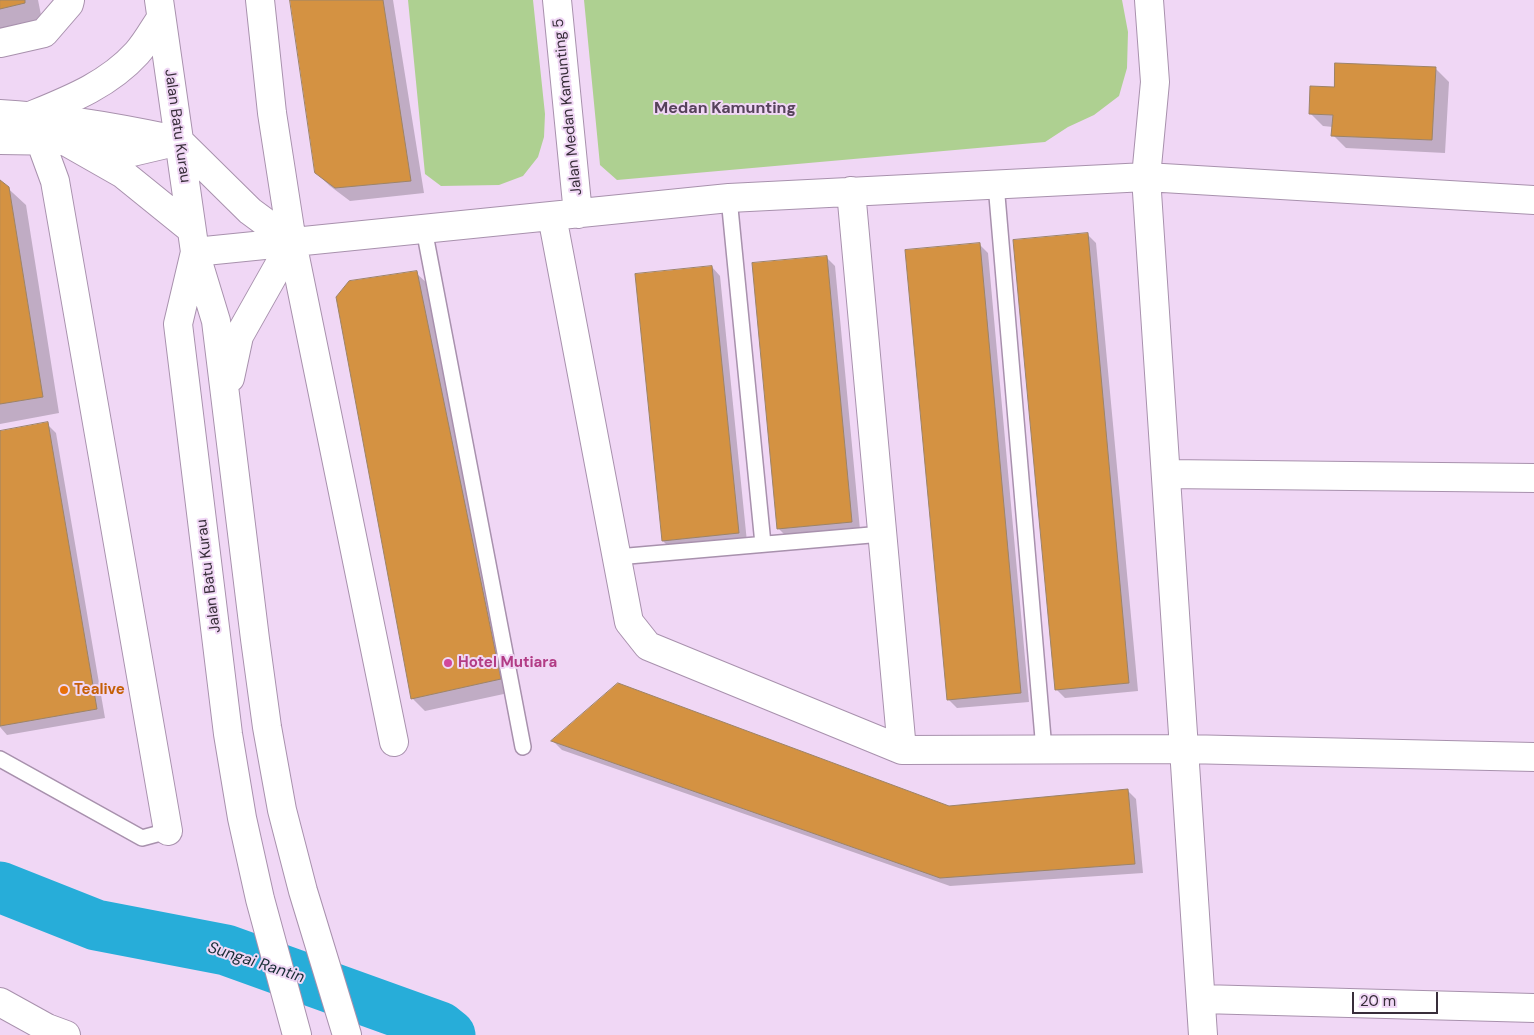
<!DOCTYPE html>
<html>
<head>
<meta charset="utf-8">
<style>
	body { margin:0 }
	#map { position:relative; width:1534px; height:1035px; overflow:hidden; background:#f0d7f5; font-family:"DM Sans",sans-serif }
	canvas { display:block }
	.scale { position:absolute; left:1352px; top:992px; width:86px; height:22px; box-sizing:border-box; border:2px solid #382e3a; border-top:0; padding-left:6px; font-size:15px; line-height:18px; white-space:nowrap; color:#382e3a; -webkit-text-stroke:4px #f0d7f5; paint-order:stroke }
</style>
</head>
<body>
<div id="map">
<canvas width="1534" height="1035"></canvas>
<div class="scale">20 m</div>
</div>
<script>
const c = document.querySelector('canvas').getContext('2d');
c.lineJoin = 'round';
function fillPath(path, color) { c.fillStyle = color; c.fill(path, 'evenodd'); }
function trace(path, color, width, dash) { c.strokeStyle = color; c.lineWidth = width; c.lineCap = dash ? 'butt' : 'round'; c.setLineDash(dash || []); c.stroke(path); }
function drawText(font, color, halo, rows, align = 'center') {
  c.font = font + ' "DM Sans",sans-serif'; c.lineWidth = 4; c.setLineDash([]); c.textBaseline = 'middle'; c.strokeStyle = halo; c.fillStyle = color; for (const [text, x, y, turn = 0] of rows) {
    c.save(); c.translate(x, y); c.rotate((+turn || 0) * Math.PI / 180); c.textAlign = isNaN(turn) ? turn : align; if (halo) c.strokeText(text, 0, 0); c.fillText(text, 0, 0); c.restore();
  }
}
const green = new Path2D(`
	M408,0H533L545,114L544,137L538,157L523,176L499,185L441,186L425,174Z
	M584,0H1122L1128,32L1127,68L1119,96L1094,115L1068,127L1045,142L617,180L600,165Z`);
const shadow = new Path2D(`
	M0,0H38L42,20L0,30Z
	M291,0H393L424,193L350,201L330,186L316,173Z
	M1436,69L1449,82L1445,153L1346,148L1333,135V127L1323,126L1310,113L1335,88Z
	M0,181L26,205L59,413L0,424Z
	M1087,234L1096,243L1138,691L1065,698L1056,689Z
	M979,244L988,253L1029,702L957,708L948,699Z
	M826,257L835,266L860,530L787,537L778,528Z
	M712,267L720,276L747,542L672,550L663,541Z
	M416,273L430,286L513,692L425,711L412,698Z
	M47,424L56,433L105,718L7,735L0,727V432Z
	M553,741L949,808L1127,790L1136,799L1143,873L950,886L562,750Z`);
const river = new Path2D(`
	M0,887L96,925L226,950L440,1027L450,1035`);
const building = new Path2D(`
	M0,0H25V3L0,9Z
	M290,0H383L411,181L335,188L315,173Z
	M1335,63L1436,67L1432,140L1331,136L1333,115L1309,114L1310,86L1334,87Z
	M0,180L9,187L43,397L0,404Z
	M1088,233L1129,683L1055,690L1013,240Z
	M980,243L1021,693L947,700L905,250Z
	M827,256L852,522L777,529L752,263Z
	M712,266L739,533L662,541L635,274Z
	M417,271L501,679L411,699L336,297L349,281Z
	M48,422L97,709L0,726V431Z
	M618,683L949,806L1128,789L1135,864L940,878L551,741Z`);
const lane = new Path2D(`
	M996,184L1044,750
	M729,198L763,544
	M424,229L523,747
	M617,557L882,534
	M0,759L142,838L168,831`);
const street = new Path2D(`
	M260,0L272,113L292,242L394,742
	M557,0L578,214
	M1149,0L1155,82L1146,177L1203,1035
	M0,43L44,33L69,4L70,0
	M0,114C58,117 114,127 171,139
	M0,140L65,141L128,153L179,141
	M40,140L55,181L168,831
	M851,191L902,750
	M552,216L629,622L648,646L902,750L1184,749L1534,757
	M195,252L729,198L1146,177L1534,200
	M1166,474L1534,478
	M1201,999L1534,1008
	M0,1002L47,1028L66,1035`);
const secondary = new Path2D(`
	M159,0L195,252L216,321L255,639L267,727L282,810L303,891L347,1035
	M30,116C69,100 108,85 137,53C146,43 153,30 161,18
	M65,141L123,174L191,229
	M179,141L250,211L292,242L239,336L230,378
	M195,252L178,324L228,734L242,818L260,899L297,1035`);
const markers = [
	[448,663,5,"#d1479c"],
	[64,690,5,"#e8710a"]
];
const streetNames = [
	["Jalan Medan Kamunting 5",568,107,-96],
	["Jalan Batu Kurau",177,126,82],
	["Jalan Batu Kurau",209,576,-97]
];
const hotelNames = [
	["Hotel Mutiara",458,663]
];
const foodNames = [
	["Tealive",74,690]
];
const neighbourhoodNames = [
	["Medan Kamunting",725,109]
];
const waterNames = [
	["Sungai Rantin",256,963,18]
];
fillPath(green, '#aed091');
fillPath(shadow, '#0003');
trace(river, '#27add9', 51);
fillPath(building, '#d49242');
trace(building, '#9c8368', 1);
trace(lane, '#a891ad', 18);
trace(street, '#a891ad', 30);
trace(secondary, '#a891ad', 30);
trace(lane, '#fff', 15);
trace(street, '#fff', 28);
trace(secondary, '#fff', 28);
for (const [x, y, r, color] of markers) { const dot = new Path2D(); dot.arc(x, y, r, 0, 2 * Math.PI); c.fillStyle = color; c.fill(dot); trace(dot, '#f0d7f5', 2); }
drawText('15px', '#382e3a', '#f0d7f5', streetNames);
drawText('bold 15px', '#b23c85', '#f0d7f5', hotelNames, 'left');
drawText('bold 15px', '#c56008', '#f0d7f5', foodNames, 'left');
drawText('bold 16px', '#56425b', '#f0d7f5', neighbourhoodNames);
drawText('italic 16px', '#182d35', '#f0d7f5', waterNames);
</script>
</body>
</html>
